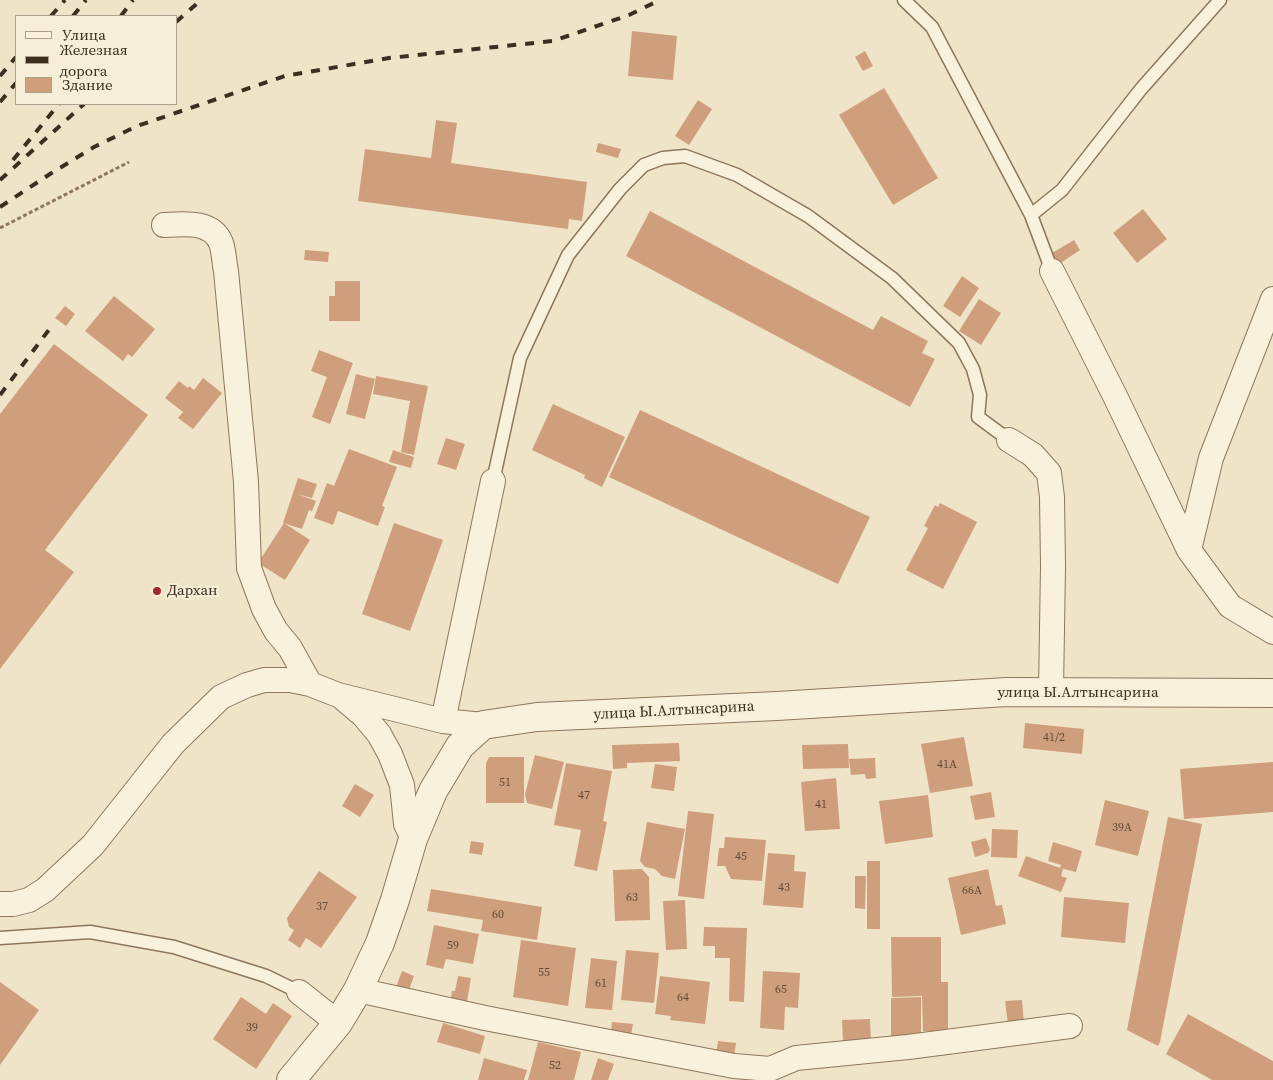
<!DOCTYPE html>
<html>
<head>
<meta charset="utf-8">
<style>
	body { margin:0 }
	#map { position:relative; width:1273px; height:1080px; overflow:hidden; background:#f0e4c8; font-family:"Source Serif 4",serif }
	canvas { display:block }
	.legend { position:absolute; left:15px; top:15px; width:162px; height:90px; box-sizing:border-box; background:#f7eed8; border:1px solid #ada18e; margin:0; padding:6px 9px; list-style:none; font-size:15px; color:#3d2e20 }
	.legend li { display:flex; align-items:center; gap:10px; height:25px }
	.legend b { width:25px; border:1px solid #ada18e }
</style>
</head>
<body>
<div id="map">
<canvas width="1273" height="1080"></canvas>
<ul class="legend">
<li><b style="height:6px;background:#faf1dc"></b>Улица</li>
<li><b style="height:6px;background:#3d2e20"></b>Железная дорога</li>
<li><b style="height:14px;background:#cf9f7d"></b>Здание</li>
</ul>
</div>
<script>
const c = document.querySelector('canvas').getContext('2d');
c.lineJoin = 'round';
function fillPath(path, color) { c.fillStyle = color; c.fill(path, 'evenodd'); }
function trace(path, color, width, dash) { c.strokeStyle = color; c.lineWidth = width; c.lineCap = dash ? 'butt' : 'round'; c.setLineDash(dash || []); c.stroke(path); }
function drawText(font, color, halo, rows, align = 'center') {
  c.font = font + ' "Source Serif 4",serif'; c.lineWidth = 4; c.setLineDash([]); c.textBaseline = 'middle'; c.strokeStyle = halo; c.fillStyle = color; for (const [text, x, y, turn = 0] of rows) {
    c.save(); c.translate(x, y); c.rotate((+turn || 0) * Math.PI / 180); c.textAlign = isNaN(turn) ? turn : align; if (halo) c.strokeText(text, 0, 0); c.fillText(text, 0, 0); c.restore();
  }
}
const building = new Path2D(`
	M632,31L677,36L673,80L628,76Z
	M865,51L873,66L863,71L855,57Z
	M884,88L938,178L893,205L839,115Z
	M698,100L712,109L689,145L675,136Z
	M436,120L457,123L451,163L587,182L582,221L569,219L568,229L358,201L365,149L431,158Z
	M598,143L621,149L618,158L596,152Z
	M1143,209L1167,239L1137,263L1113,233Z
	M650,211L873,330L881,316L928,341L922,353L935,359L910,407L626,256Z
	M1074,240L1080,250L1059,264L1052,253Z
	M305,250L329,252L328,262L304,260Z
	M962,276L979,288L960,317L943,306Z
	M335,281H360V321H329V296H335Z
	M114,296L155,329L132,357L128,354L123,361L85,331Z
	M979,299L1001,313L981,345L959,331Z
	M65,306L75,314L66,326L55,318Z
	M54,344L148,415L45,550L74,572L0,669V414Z
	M319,350L353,363L330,424L312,417L327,377L311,371Z
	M356,374L375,379L365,419L346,414Z
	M376,376L428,386L414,455L401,452L410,401L373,394Z
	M203,378L222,393L193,429L178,418L183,412L165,398L179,381L188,388L189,386L194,390Z
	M553,404L625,437L602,487L584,478L585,475L532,450Z
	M640,410L870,517L838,584L609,477Z
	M446,438L465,444L456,470L437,464Z
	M349,449L397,467L382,506L385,507L378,526L338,511L333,525L314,518L327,483L334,486Z
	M393,450L414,457L411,468L389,462Z
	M298,478L317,484L312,498L297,494L316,501L312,511L309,510L302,529L283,523Z
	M940,503L977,522L943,589L906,570L928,528L924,526L935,505L938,507Z
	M284,523L310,540L285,580L258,563Z
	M394,523L443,540L410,631L362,614Z
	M1025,723L1084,729L1082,754L1023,748Z
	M964,737L973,786L930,793L921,744Z
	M679,743L680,761L627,763V768L613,769L612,745Z
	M848,744L849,768L803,769L802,745Z
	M535,755L564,762L552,809L527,803L525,794Z
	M489,757H524V803H486V763Z
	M875,758L876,778L866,779L865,774L851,775L849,759Z
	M1273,762V812L1184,819L1180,769Z
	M566,763L612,771L603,821L607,822L597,871L574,866L581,830L554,825Z
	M655,764L677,767L674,791L651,788Z
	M836,778L840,829L805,831L801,782Z
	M355,784L374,795L360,817L342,806Z
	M991,792L995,817L975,820L970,796Z
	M928,795L933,837L885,844L879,801Z
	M1105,800L1149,811L1138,856L1095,845Z
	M688,811L714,814L704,899L678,896Z
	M1168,817L1202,824L1160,1042L1158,1046L1127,1030Z
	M647,822L685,829L675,879L662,876L655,869L645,867L640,861Z
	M992,829L1018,830L1017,858L991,857Z
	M725,837L766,840L762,881L731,879L725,866H717L719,848H724Z
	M986,838L990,850L988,853L975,857L971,842Z
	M471,841L484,843L482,855L469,853Z
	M1053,842L1082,851L1076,872L1060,868L1061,865L1048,861Z
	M768,853L795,855L794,871L806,872L803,908L763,905Z
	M1026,856L1063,869L1061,876L1067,878L1061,892L1018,876Z
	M867,861H880V929H867Z
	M642,869L649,877L650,920L615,921L613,870Z
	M988,869L996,906L1002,905L1006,924L961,935L948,878Z
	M319,871L357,897L321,948L306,938L300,948L288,940L294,930L289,927L287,918Z
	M855,876H866L865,909L855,908Z
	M431,889L542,907L537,940L481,931L483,920L427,911Z
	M1064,897L1129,903L1125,943L1061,937Z
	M685,900L687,949L666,950L663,901Z
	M434,925L479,934L473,964L446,959L443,969L426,965Z
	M704,927L747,928L744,1002L729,1001L730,958H715V946H703Z
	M891,937H941V982H948V1031H923L922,996L892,997Z
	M521,940L576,948L568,1006L513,997Z
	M626,950L659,953L654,1003L621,1000Z
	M591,958L617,961L612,1010L585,1008Z
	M402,971L414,976L407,995L395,990Z
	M763,971L800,973L798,1008L785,1007L784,1030L760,1028Z
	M458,976L471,978L466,1007L450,1004L452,991H455Z
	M660,976L710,982L705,1024L670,1020L671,1016L655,1014Z
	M0,982L39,1010L0,1065Z
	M241,997L266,1014L273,1003L292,1016L256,1069L213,1039Z
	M921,997V1041H891V998Z
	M1022,1000L1024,1024L1008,1025L1005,1001Z
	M1188,1014L1273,1061V1080H1212L1166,1054Z
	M870,1019L871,1042L843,1043L842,1020Z
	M612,1022L633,1024L631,1035L611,1032Z
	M443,1023L485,1036L480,1054L437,1042Z
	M718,1041L736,1043L734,1057L716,1054Z
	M538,1042L581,1052L574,1080H528Z
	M484,1058L527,1070L524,1080H478Z
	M598,1058L614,1064L608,1080H591Z`);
const path = new Path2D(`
	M0,228L129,162`);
const service = new Path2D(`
	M904,0L932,27L1031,215L1052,271
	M1031,215L1062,190L1141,89L1220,0
	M493,481L520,358L568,255L620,189L644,165L663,158L685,156L737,175L808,216L892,278L959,343L973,369L980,395L978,417L1009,440
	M0,938L90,932L174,947L266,976L299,992`);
const minor = new Path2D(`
	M164,225C183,224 212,220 221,243C224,251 224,262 226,271L246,482L249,568L264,609L276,631L290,648L310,684
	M1052,271L1115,396L1189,550L1230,606L1273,632
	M1009,440L1033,455L1049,473L1052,497L1053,566L1051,691
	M1189,550L1211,458L1273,299
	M343,698L363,715L379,734L390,754L402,785L406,824L413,839
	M443,721L493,481
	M0,904H13L29,900L45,890L93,845L173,744L221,697L247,685L264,680H290L310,684L338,695L443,721L483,725
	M358,990L485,1018L734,1066L770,1069L796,1058L908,1047L1070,1026
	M299,992L338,1023`);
const tertiary = new Path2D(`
	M291,1080L338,1023L358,990L380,943L395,900L413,839L433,791L460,746L483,725L537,717L777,706L1007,692L1273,693`);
const rail = new Path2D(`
	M51,16L65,0
	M73,16L86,0
	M121,16L133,0
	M176,22L201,0
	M0,76L16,57
	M0,102L16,83
	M13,160L59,104
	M0,180L84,104
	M0,207L50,174L94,147L137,126L285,76L389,58L553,41L629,15L660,0
	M0,395L51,327`);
const markers = [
	[157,591,5,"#9e2a2b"]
];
const numberNames = [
	["41/2",1054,738],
	["41А",947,765],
	["51",505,783],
	["47",584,796],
	["41",821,805],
	["39А",1122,828],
	["45",741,857],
	["43",784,888],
	["66А",972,891],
	["63",632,898],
	["37",322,907],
	["60",498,915],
	["59",453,946],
	["55",544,973],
	["61",601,984],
	["65",781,990],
	["64",683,998],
	["39",252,1028],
	["52",555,1066]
];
const poiNames = [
	["Дархан",167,591]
];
const streetNames = [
	["улица Ы.Алтынсарина",1078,693],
	["улица Ы.Алтынсарина",674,711,-3]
];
fillPath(building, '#cf9f7d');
trace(service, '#8d765c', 15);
trace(minor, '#8d765c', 26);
trace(tertiary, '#8d765c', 30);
trace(path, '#8d765c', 3, [4, 2.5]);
trace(service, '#faf1dc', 12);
trace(minor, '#faf1dc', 24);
trace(tertiary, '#faf1dc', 28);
trace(rail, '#3d2e20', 4, [9, 9]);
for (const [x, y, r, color] of markers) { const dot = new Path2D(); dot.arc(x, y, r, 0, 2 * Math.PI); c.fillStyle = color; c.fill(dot); trace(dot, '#f7eed8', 2); }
drawText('12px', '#624a37', null, numberNames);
drawText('15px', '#3d2e20', '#f7eed8', poiNames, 'left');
drawText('15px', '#3d2e20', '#f7eed8', streetNames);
</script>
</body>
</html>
